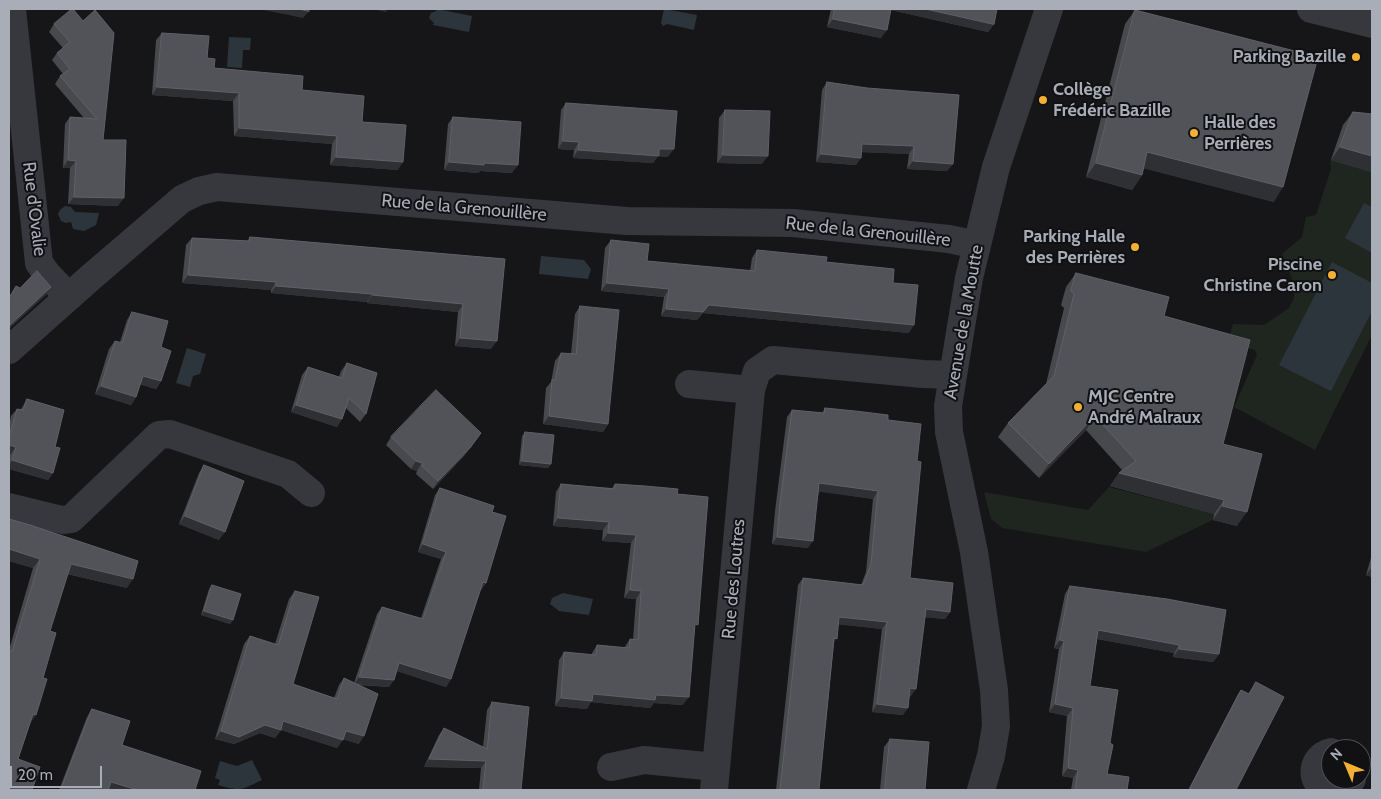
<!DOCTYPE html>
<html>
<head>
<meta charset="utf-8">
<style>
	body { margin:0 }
	#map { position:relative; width:1381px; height:799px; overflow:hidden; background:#161618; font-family:Cabin,sans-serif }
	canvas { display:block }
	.frame { position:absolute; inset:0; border:10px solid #a8adb8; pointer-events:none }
	.north { position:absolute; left:1321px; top:739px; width:50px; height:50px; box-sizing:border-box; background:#111113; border:1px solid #4d4f55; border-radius:50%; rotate:315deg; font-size:14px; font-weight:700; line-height:20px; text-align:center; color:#a8adb8 }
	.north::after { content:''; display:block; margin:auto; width:18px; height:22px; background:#f2b134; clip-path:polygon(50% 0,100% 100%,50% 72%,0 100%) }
	.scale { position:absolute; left:10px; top:766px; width:92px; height:22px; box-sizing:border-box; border:2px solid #a8adb8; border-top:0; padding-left:6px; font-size:15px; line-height:18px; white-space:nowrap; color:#a8adb8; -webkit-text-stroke:4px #111113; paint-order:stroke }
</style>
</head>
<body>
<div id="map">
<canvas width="1381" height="799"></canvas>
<div class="frame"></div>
<div class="north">N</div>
<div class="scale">20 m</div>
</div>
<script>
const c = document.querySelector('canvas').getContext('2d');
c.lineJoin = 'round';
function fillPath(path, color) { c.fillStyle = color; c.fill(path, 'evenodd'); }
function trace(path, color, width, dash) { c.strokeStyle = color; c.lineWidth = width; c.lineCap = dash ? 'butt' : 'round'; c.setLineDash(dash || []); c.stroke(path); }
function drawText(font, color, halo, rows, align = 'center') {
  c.font = font + ' Cabin,sans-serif'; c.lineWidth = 4; c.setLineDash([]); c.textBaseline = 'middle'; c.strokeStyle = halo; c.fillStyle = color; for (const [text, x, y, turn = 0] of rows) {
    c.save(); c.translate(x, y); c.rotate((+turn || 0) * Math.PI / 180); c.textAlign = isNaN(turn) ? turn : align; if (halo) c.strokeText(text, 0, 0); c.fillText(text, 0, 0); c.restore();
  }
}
const green = new Path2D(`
	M1372,119V335L1315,450L1234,407L1257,355L1255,350L1227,343L1233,324L1264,325L1289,308L1294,298V284L1282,254L1302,237L1306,217L1316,215L1331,169L1330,162L1343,125L1366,127Z
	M1109,487L1214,514L1213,520L1146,552L1002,528L991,519L984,492L1088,510Z`);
const water = new Path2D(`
	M437,9L472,16L469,32L433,25L434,23L429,18L431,13L436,11Z
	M664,9L697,15L694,30L667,24L663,26L661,23Z
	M229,37L251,38L250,50H243L242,68L227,67Z
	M1364,203L1372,207V253L1345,238Z
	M65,206L71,207L75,212L99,213L96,225L84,231L73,229L71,222L66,223L61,221L58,214L60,210Z
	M541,256L584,260L591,269L588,279L539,274Z
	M1332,262L1372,283V311L1331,391L1279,365Z
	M187,348L206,354L200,374L193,376L190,387L176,383Z
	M563,593L593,599L589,615L559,611L550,604L552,598Z
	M252,760L262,780C241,790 241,792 218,785L220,780L215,778L220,761L237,766Z`);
const street = new Path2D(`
	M12,9L39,263L47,274L69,297
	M1311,9L1372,24
	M9,350L90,278L182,199L199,191L217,187L627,221L793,223L949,239L977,245
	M689,384L751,390L757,371L773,360L923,374L952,375
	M9,507L62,520L71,519L159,435L170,434L288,474L311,493
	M611,767L644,760L716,767
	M714,790L751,390
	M981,790L991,756L996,726L994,690L974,552L949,432L948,406L969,278L996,167L1049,9
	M1326,790C1309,781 1311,757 1331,752
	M1342,790L1347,787L1352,779`);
const wall = new Path2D(`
	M72,9L103,140L118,206L68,204L70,168H63L65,124L70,117L84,118L55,84L60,76L63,74L52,60L57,53L63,48L49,32L54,24Z
	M831,9H997L994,24L988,32L891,10L881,38L827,27Z
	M1135,10L1274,202L1144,168L1142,175L1132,190L1086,177L1125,24Z
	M162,33L207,58L214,68L302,90L362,122L398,170L330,165L332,144L234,136L233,101L152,95L156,40Z
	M827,82L953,164L947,171L907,169L909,154L862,152L856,165L816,162L822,90Z
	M566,103L668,157L658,156L653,163L573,158L574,150L558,149L561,110Z
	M725,110L762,164L717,163L719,118Z
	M1353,112L1371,114L1372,112V172L1331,160L1343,125Z
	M453,117L512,173L480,171L478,173L444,170L448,124Z
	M250,237L505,259L491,349L455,346L458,312L367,303V302L271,293V290L182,283L186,245L192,238L247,241Z
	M611,240L647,261L750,271L752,258L757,250L826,262L893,283L909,333L703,313L697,320L661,316L664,297L601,291L605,248Z
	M1076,273L1164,316L1223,444L1237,526L1213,520L1214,514L1110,486L1119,473L1122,470L1086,430L1039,478L998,437L1008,423L1046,384L1064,308L1061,305L1066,287Z
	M580,306L608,424L603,432L543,424L546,388L551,382L555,361L561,353L571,354L575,314Z
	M132,312L161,347V381L156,389L140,384L136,397L131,405L95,394L109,349L115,341L120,342L127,320Z
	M347,363L366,414L360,422L346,408L342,419L337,427L291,412L302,375L308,367L339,377L341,371Z
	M27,399L55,447L53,473L48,480L9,469V461L10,455L9,454V426L11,416L17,409H21Z
	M825,408L888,420L917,461L910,578L950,612L945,619L925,617L911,696H910L903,715L872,712L882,629L838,624L834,643L819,790H776L798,585L803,578L861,585L866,572L873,499L819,491L808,548L772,544L775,511L787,417L792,410L822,413Z
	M525,432L551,464L548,468L519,465L522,436Z
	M481,433L464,456L433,489L416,474L417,471L411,469L386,445L391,437Z
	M204,465L219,540L179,524L199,473Z
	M561,484L612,488L615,484L677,494L694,629L683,705L654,703L650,708L591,702L587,709L555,706L559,660L564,652L592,655V653L597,645L624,648L630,639L633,640L636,599L624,598L631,543L602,541L603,530L553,526L556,492Z
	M440,488L492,512L486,583L481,590H480L451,679L446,687L397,671L389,687L358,685L359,744L343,739L337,748L281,730L275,738L260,733L234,744L215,739L244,644L250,636L275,644L289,599L295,591L293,684L334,698L339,685L344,678L354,683L377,614L382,607L421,618L441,559L418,552L435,495Z
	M9,519L127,588L67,574L50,631L30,723L18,759L9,790V650L33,568L9,561Z
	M1372,554V577L1366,575Z
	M212,585L233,620L230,624L201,615L209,589Z
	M1070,586L1219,654L1213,662L1173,657L1174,653L1097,639L1090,686L1110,743L1107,774L1127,790H1071L1073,778L1062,776L1067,716L1049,712L1059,649L1054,648L1065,594Z
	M1256,682L1236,790H1188L1238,694L1241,690L1248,694Z
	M492,702L521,790H479L481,768L424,767L439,735L444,728L483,747L487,710Z
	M92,709L122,745L195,790H59L87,717Z
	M890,739L925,790H880L884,747Z`);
const shadedWall = new Path2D(`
	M259,9H299L309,11L303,18Z
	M372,9H388L386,12Z
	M887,9H926L994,24L988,32Z
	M833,19L887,30L881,38L827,27Z
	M157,87L239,93L233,101L152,95Z
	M239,128L337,136L332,144L234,136Z
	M563,141L579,142L574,150L558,149Z
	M862,144L914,146L909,154L857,152Z
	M1340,147L1372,156V172L1331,160Z
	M659,149H674L668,157L658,156L653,163L573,158L578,150Z
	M1147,152L1283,187L1274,202L1138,167Z
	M821,154L861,158L856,165L816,162Z
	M723,155L768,156L762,164L717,163Z
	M336,157L403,162L398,170L330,165Z
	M68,160L76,161L70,168H63Z
	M913,161L953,164L947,171L907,169Z
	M449,162L484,163L518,165L512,173L480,171L478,173L444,170Z
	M1096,163L1142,175L1132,190L1086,177Z
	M74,197L124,198L118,206L68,204Z
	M188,275L276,282L271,290L182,283Z
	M607,283L669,289L664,297L601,291Z
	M276,286L372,294L367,302L271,293Z
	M51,287L46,295L9,329V326Z
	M372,295L463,304L458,312L367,303Z
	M709,305L914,325L909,333L703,313L697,320L661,316L666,309Z
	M460,338L497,341L491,349L455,346Z
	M143,376L161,381L156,389L137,384Z
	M101,386L136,397L131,405L95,394Z
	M296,405L342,419L337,427L291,412Z
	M549,416L608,424L603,432L543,424Z
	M1095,416L1086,430L1039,478L1049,464Z
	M481,433L464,456L433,489L438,481Z
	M9,445L16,447L10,455L9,454Z
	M12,460L53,473L48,480L9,469V466Z
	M416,461L422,463L417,471L411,469Z
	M522,461L551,464L548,468L519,465Z
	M1119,473L1224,500L1214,514L1110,486Z
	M819,483L878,491L873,499L814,491Z
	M1222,506L1247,512L1237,526L1213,520Z
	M185,516L225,532L219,540L179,524Z
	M558,518L609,522L603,530L553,526Z
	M608,533L636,535L631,543L602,541Z
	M777,537L813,541L808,548L772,544Z
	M423,544L446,552L441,559L418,552Z
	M9,549L40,559L33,568L9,561Z
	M71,564L133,579L127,588L64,573Z
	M1372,567V577L1366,575Z
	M483,582L486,583L481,590L477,589Z
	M630,590L641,591L636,599L624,598Z
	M926,609L950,612L945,619L920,617Z
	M204,611L233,620L230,624L201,615Z
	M839,617L887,622L882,629L834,624Z
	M1098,630L1179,645L1174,653L1092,638Z
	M1060,640L1064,641L1059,649L1054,648Z
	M1179,649L1219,654L1213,662L1173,657Z
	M399,663L451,679L446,687L394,670Z
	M359,677L394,680L389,687L354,684Z
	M910,688L916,689L911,696L905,695Z
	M593,694L656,695L689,697L683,705L654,703L650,708L591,702L587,709L555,706L561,698Z
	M877,704L908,708L903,715L872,712Z
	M1055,704L1073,708L1067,716L1049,712Z
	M33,714L36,715L30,724Z
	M283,721L343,740L337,748L278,729Z
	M265,725L281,730L275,738L260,733L234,744L215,739L221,731Z
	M346,731L364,736L359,744L341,739Z
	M429,759L486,761L481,768L424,767Z
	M1068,768L1078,770L1073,778L1062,776Z
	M111,782L138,790H109Z`);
const building = new Path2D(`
	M72,9H73L83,21L95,10L114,33L103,140H126L124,198L74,197L76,161L68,160L70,117L97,119L60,76L70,69L57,53L70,42L54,24Z
	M299,9H309V11Z
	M835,9H891L887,30L833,19Z
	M926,9H997L994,24Z
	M1135,10L1318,57L1283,187L1147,152L1142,175L1096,163Z
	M162,33L209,36L207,58L215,59L214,68L303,76L302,90L364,96L362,122L406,125L403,162L336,157L337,136L239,128V93L157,87Z
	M827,82L867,88L959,95L953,164L913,161L914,146L862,144L861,158L821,154Z
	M566,103L677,111L674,149H659V156L578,150L579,142L563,141Z
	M725,110L770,111L768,156L723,155Z
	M1353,112L1372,114V156L1340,147Z
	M453,117L521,122L518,165L484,163V165L449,162Z
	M250,237L505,259L497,341L460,338L463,304L372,295V294L276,286V282L188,275L192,238L249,241Z
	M611,240L649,244L647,261L755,271L757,250L827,257L826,262L894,269L893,283L918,285L914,325L709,305L703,312L666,309L669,289L607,283Z
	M37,271L51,287L9,326V298L16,286L20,288Z
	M1076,273L1169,297L1164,316L1250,340L1223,444L1262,454L1247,512L1222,506L1224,500L1119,473L1136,461L1095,416L1049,464L1008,423L1054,376L1074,294L1071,291Z
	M580,306L619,310L608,424L549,416L552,380H555L561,353L576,354Z
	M132,312L168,321L161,347L171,351L161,381L143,376L136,397L101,386L115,341L122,343Z
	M347,363L377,373L366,414L349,398L342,419L296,405L308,367L342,378Z
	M436,390L481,433L470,448L438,481L422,466V463L416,461L391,437Z
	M27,399L64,410L55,447L60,448L53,473L12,460L16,447L9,445V437L17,409L23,410Z
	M825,408L855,411L888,415V420L921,424L917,461L921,462L910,578L953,583L950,612L926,609L916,689L910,688L908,708L877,704L887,622L839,617L837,639L834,638L819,790H780L803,578L863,585L871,564L878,491L819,483L813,541L777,537L780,504L792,410L824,413Z
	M525,432L554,435L551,464L522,461Z
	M204,465L244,481L225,532L185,516Z
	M561,484L614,489L615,484L645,486L678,489L677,494L708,497L698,625L695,624L689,697L656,695L655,700L593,694L592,701L561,698L564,652L596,655L597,645L629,648L630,639L638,640L641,591L630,590L636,535L608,533L609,522L558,518Z
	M440,488L494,506L492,512L506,516L486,583L483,582L451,679L399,663L394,680L359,677L382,607L423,619L446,552L423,544Z
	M9,519L30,525L138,561L133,579L71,564L50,631L56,633L43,678L47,679L36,715L33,714L18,759L40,767L32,790H9V650L12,652L40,559L9,549Z
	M212,585L241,594L233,620L204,611Z
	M1070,586L1167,599L1226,610L1219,654L1179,649V645L1098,630L1090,686L1118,690L1110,743L1113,745L1107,774L1129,777L1127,790H1075L1078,770L1068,768L1073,708L1055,704L1064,641L1060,640Z
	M295,591L319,597L293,684L337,699L344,678L378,694L364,736L346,731L343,740L283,721L281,730L265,725L239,737L221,731L250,636L278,645Z
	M1256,682L1284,697L1236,790H1193L1190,788L1241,690L1249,694Z
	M492,702L529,707L521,790H483L486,761L429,759L444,728L487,749Z
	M92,709L130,721L122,745L201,771L195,790H138L111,782L108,790H61Z
	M890,739L929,742L925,790H885Z`);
const markers = [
	[1356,57,5,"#f2b134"],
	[1043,100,5,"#f2b134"],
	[1194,133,5,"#f2b134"],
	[1135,247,5,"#f2b134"],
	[1332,275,5,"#f2b134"],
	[1078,407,5,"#f2b134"]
];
const poiNames = [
	["Parking Bazille",1346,57],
	["Collège",1053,90,"left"],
	["Frédéric Bazille",1053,111,"left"],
	["Halle des",1204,123,"left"],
	["Perrières",1204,144,"left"],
	["Parking Halle",1125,237],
	["des Perrières",1125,258],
	["Piscine",1322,265],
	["Christine Caron",1322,286],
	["MJC Centre",1088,397,"left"],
	["André Malraux",1088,418,"left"]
];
const streetNames = [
	["Rue de la Grenouillère",464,208,5],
	["Rue d'Ovalie",34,209,83],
	["Rue de la Grenouillère",868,232,6],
	["Avenue de la Moutte",964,322,-80],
	["Rue des Loutres",734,579,-85]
];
fillPath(green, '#1e261f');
fillPath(water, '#2c353c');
trace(street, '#37383d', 28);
fillPath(wall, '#47494d');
fillPath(shadedWall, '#2f3033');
fillPath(building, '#525359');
trace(building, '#5f6168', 1);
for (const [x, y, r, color] of markers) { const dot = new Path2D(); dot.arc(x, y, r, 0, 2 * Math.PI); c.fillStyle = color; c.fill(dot); trace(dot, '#111113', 2); }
drawText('bold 18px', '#a8adb8', '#111113', poiNames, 'right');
drawText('18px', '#a8adb8', '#111113', streetNames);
</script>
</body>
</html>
